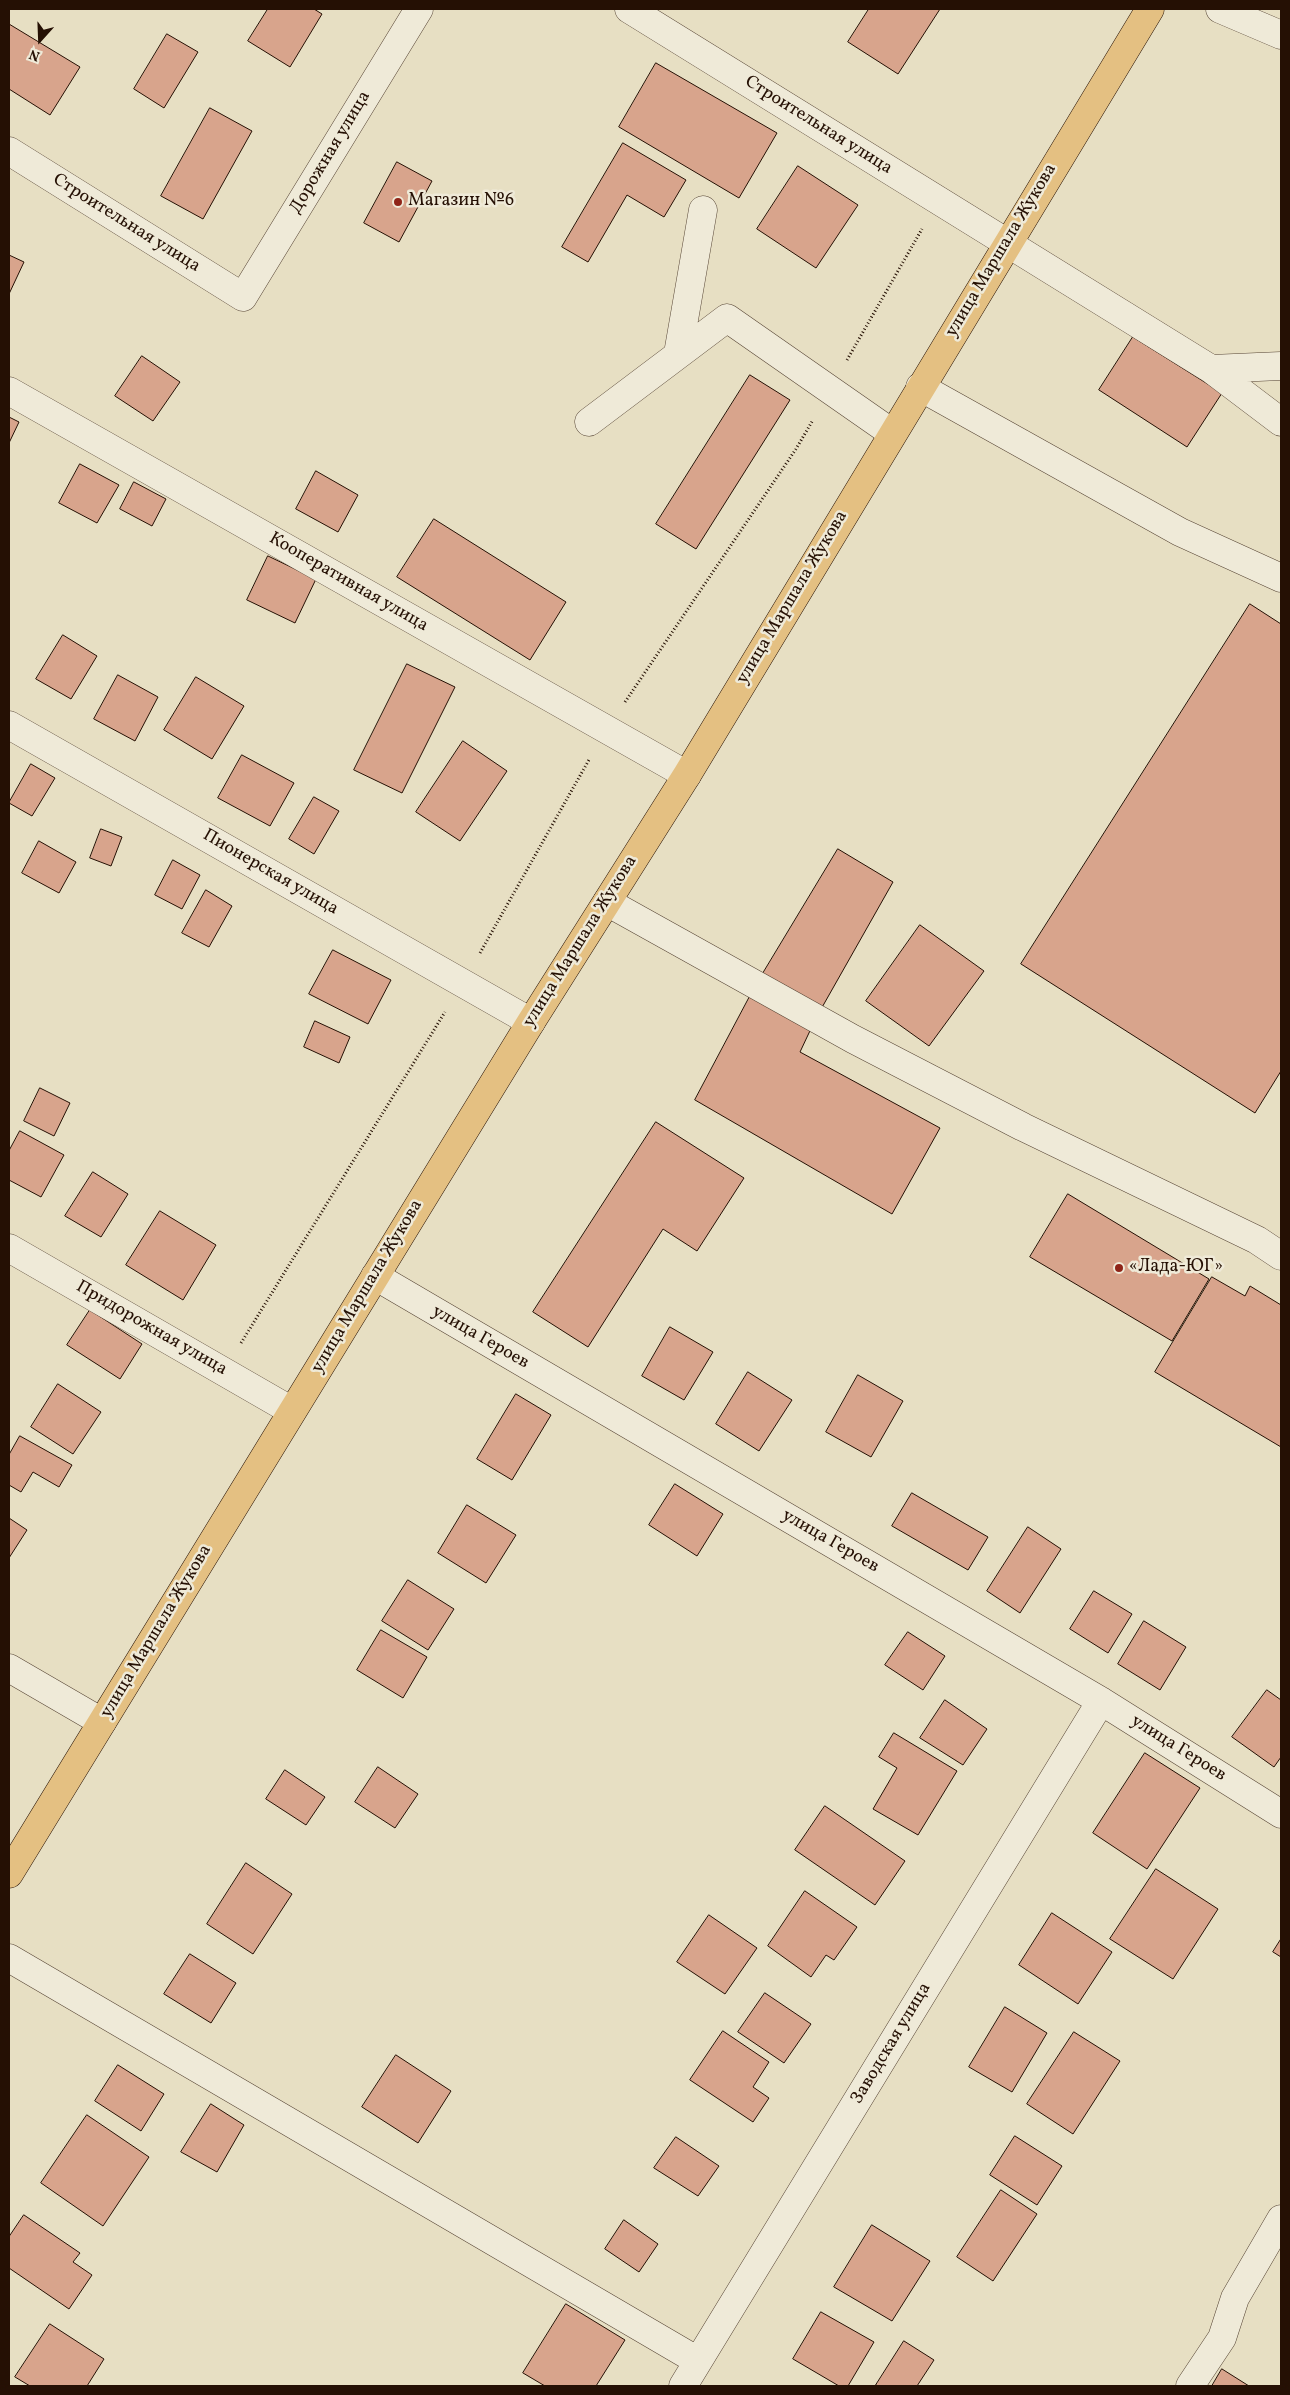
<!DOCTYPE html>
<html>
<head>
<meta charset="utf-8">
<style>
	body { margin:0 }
	#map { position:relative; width:1290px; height:2395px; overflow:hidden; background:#e7dfc3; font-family:Vollkorn,serif }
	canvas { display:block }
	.frame { position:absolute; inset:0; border:10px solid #251004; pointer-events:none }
	.north { position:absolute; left:15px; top:15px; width:50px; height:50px; -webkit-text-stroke:4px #efead8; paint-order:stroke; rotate:200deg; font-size:14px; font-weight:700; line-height:20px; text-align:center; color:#251004 }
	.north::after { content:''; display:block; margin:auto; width:18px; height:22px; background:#251004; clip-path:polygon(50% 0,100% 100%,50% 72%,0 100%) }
</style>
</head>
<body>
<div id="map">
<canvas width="1290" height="2395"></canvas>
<div class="frame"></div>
<div class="north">N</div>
</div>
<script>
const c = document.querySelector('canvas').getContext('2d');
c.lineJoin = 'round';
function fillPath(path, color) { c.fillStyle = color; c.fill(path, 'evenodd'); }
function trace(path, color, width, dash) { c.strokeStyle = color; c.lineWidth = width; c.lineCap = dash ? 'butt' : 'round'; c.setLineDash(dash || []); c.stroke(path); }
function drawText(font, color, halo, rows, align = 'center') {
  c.font = font + ' Vollkorn,serif'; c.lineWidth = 5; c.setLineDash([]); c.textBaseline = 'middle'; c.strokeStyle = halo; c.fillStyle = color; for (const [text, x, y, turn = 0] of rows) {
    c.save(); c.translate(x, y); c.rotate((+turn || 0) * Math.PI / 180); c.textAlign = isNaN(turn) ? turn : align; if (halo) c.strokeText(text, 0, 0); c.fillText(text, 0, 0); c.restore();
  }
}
const building = new Path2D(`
	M268,9H314L322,14L290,67L248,41Z
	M869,9H940L898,74L848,42Z
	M9,24L80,67L50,115L9,89Z
	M167,34L198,52L164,108L134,89Z
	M656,63L777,133L739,198L619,127Z
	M210,108L252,131L203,219L161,196Z
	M623,143L686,180L664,217L627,195L588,262L562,247Z
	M397,162L432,181L399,242L364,223Z
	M798,166L858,205L816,268L757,229Z
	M9,255L24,262L9,294Z
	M1133,337L1222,393L1187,447L1099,390Z
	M142,356L180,382L153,421L115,396Z
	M750,375L790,400L696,549L656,524Z
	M9,417L19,422L9,443Z
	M80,464L119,485L97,523L59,503Z
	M316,471L358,495L338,532L296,509Z
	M134,482L166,499L152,526L120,509Z
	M434,519L566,602L530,660L397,577Z
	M268,556L316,579L295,623L247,600Z
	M1250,604L1281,624V1071L1255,1113L1021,964Z
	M63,635L97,656L71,699L36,679Z
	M407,664L455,687L402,793L354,770Z
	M118,675L158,697L135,741L94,719Z
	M196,677L244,706L212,759L164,730Z
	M463,741L507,771L460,841L416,812Z
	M242,755L294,783L270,826L218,798Z
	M31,764L55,778L32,816L9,803Z
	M314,797L339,811L314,854L289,839Z
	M101,829L122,837L111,866L90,858Z
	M39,841L76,862L59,893L22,873Z
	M838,849L893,882L816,1018L756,985Z
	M173,860L200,875L182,909L155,895Z
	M206,890L232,906L209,947L182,933Z
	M920,925L984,971L929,1046L866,1001Z
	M333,950L391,980L368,1024L309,994Z
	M756,985L816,1018L800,1052L940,1128L892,1214L695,1100Z
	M315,1021L350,1037L339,1063L304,1047Z
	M40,1088L70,1103L54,1136L24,1121Z
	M656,1122L744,1178L697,1251L663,1229L588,1347L533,1312Z
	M20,1131L64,1155L41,1197L9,1180V1151Z
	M93,1172L128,1194L101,1237L65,1216Z
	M1068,1194L1209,1279L1172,1341L1030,1257Z
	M160,1211L216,1245L183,1300L126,1265Z
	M1212,1277L1245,1296L1250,1286L1281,1305V1447L1155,1372Z
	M90,1310L142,1344L120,1379L67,1345Z
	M670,1327L713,1352L684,1400L642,1376Z
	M748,1372L792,1400L759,1451L716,1424Z
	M858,1375L903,1401L871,1457L826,1432Z
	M58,1384L101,1412L73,1454L31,1427Z
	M516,1394L551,1415L512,1480L477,1459Z
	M20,1436L72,1465L59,1487L33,1472L21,1492L9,1485V1455Z
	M675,1484L723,1514L697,1556L649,1525Z
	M912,1493L988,1537L968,1570L892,1526Z
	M467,1505L516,1535L486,1583L438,1553Z
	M9,1518L27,1530L9,1558Z
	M1028,1527L1061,1549L1020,1613L987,1591Z
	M408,1580L454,1609L428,1650L382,1621Z
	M1094,1591L1132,1614L1108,1653L1070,1629Z
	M1144,1621L1186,1647L1160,1690L1118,1664Z
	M381,1630L427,1657L403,1698L357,1670Z
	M908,1632L945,1656L923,1690L885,1665Z
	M1267,1690L1281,1700V1757L1274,1767L1232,1737Z
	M945,1700L987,1729L963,1765L920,1738Z
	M894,1733L957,1771L918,1835L873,1809L897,1768L879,1757Z
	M1145,1753L1200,1788L1147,1869L1093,1833Z
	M378,1767L418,1794L395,1828L355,1802Z
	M285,1770L325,1797L306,1825L266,1799Z
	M825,1806L905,1861L875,1905L795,1850Z
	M246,1863L292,1894L253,1954L207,1924Z
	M1156,1869L1218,1909L1173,1979L1110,1939Z
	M805,1891L857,1927L834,1960L826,1955L811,1977L768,1946Z
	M1052,1913L1112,1952L1078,2004L1019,1965Z
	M709,1915L757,1948L725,1994L677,1962Z
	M1281,1939V1957L1273,1952Z
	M190,1954L236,1983L211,2023L164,1994Z
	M765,1993L811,2024L784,2063L738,2032Z
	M1005,2007L1047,2033L1012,2092L969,2067Z
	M723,2031L769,2062L753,2087L769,2098L753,2122L690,2080Z
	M1074,2032L1120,2061L1073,2134L1027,2104Z
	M396,2055L451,2091L418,2143L362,2107Z
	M118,2065L164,2094L141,2131L95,2101Z
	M211,2104L244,2125L217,2172L181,2152Z
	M87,2115L149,2157L103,2226L41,2183Z
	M1015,2136L1062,2166L1037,2205L990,2175Z
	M676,2137L719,2166L698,2196L654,2168Z
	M1001,2190L1037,2214L993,2281L957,2257Z
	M24,2215L80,2253L73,2262L92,2275L69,2309L9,2268V2237Z
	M624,2220L658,2244L639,2272L605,2249Z
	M872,2225L930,2261L892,2321L834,2287Z
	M566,2304L625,2340L596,2386H545L523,2373Z
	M821,2312L874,2342L848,2386H839L793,2359Z
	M50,2324L104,2359L87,2386H30L15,2377Z
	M904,2341L934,2360L917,2386H879L876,2385Z
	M1222,2369L1249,2386H1212Z`);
const path = new Path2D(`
	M847,360L922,229
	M625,702L796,449L813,420
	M480,953L590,758
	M241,1343L445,1012`);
const minor = new Path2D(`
	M629,9L1211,369L1281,422
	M1220,9L1281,35
	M9,151L243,297L419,9
	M678,354L703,210
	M1211,369L1281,366
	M920,387L1180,532L1281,578
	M9,391L687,775
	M589,422L727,318L892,433
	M9,725L531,1022
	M607,902L853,1039L1023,1127L1257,1240L1281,1256
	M9,1248L292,1411
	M375,1276L1101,1701L1281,1814
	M9,1668L102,1722
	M9,1958L698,2361
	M683,2386L1101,1701
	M1190,2386L1222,2338L1235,2298L1281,2219`);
const major = new Path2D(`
	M9,1874L531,1022L687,775L1150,9`);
const markers = [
	[398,202,5,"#8f2418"],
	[1119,1268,5,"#8f2418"]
];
const streetNames = [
	["Строительная улица",818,126,32],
	["Дорожная улица",331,153,-59],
	["Строительная улица",126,224,32],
	["улица Маршала Жукова",1002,251,-59],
	["Кооперативная улица",348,583,30],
	["улица Маршала Жукова",793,598,-59],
	["Пионерская улица",270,873,30],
	["улица Маршала Жукова",581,942,-58],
	["улица Маршала Жукова",368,1287,-59],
	["Придорожная улица",151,1329,30],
	["улица Героев",480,1338,30],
	["улица Героев",830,1542,30],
	["улица Маршала Жукова",157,1632,-59],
	["улица Героев",1178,1749,32],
	["Заводская улица",892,2044,-59]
];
const poiNames = [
	["Магазин №6",408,202],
	["«Лада-ЮГ»",1129,1268]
];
fillPath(building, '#d8a48c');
trace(building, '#251004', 1);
trace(minor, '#564434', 29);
trace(major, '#251004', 29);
trace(path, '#251004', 3, [1, 2.5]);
trace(minor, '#efead8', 28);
trace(major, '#e4c082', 28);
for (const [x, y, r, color] of markers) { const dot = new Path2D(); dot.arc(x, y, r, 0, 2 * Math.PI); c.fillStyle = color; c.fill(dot); trace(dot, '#efead8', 2); }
drawText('18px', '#251004', '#efead8', streetNames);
drawText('18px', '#251004', '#efead8', poiNames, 'left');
</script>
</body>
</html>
